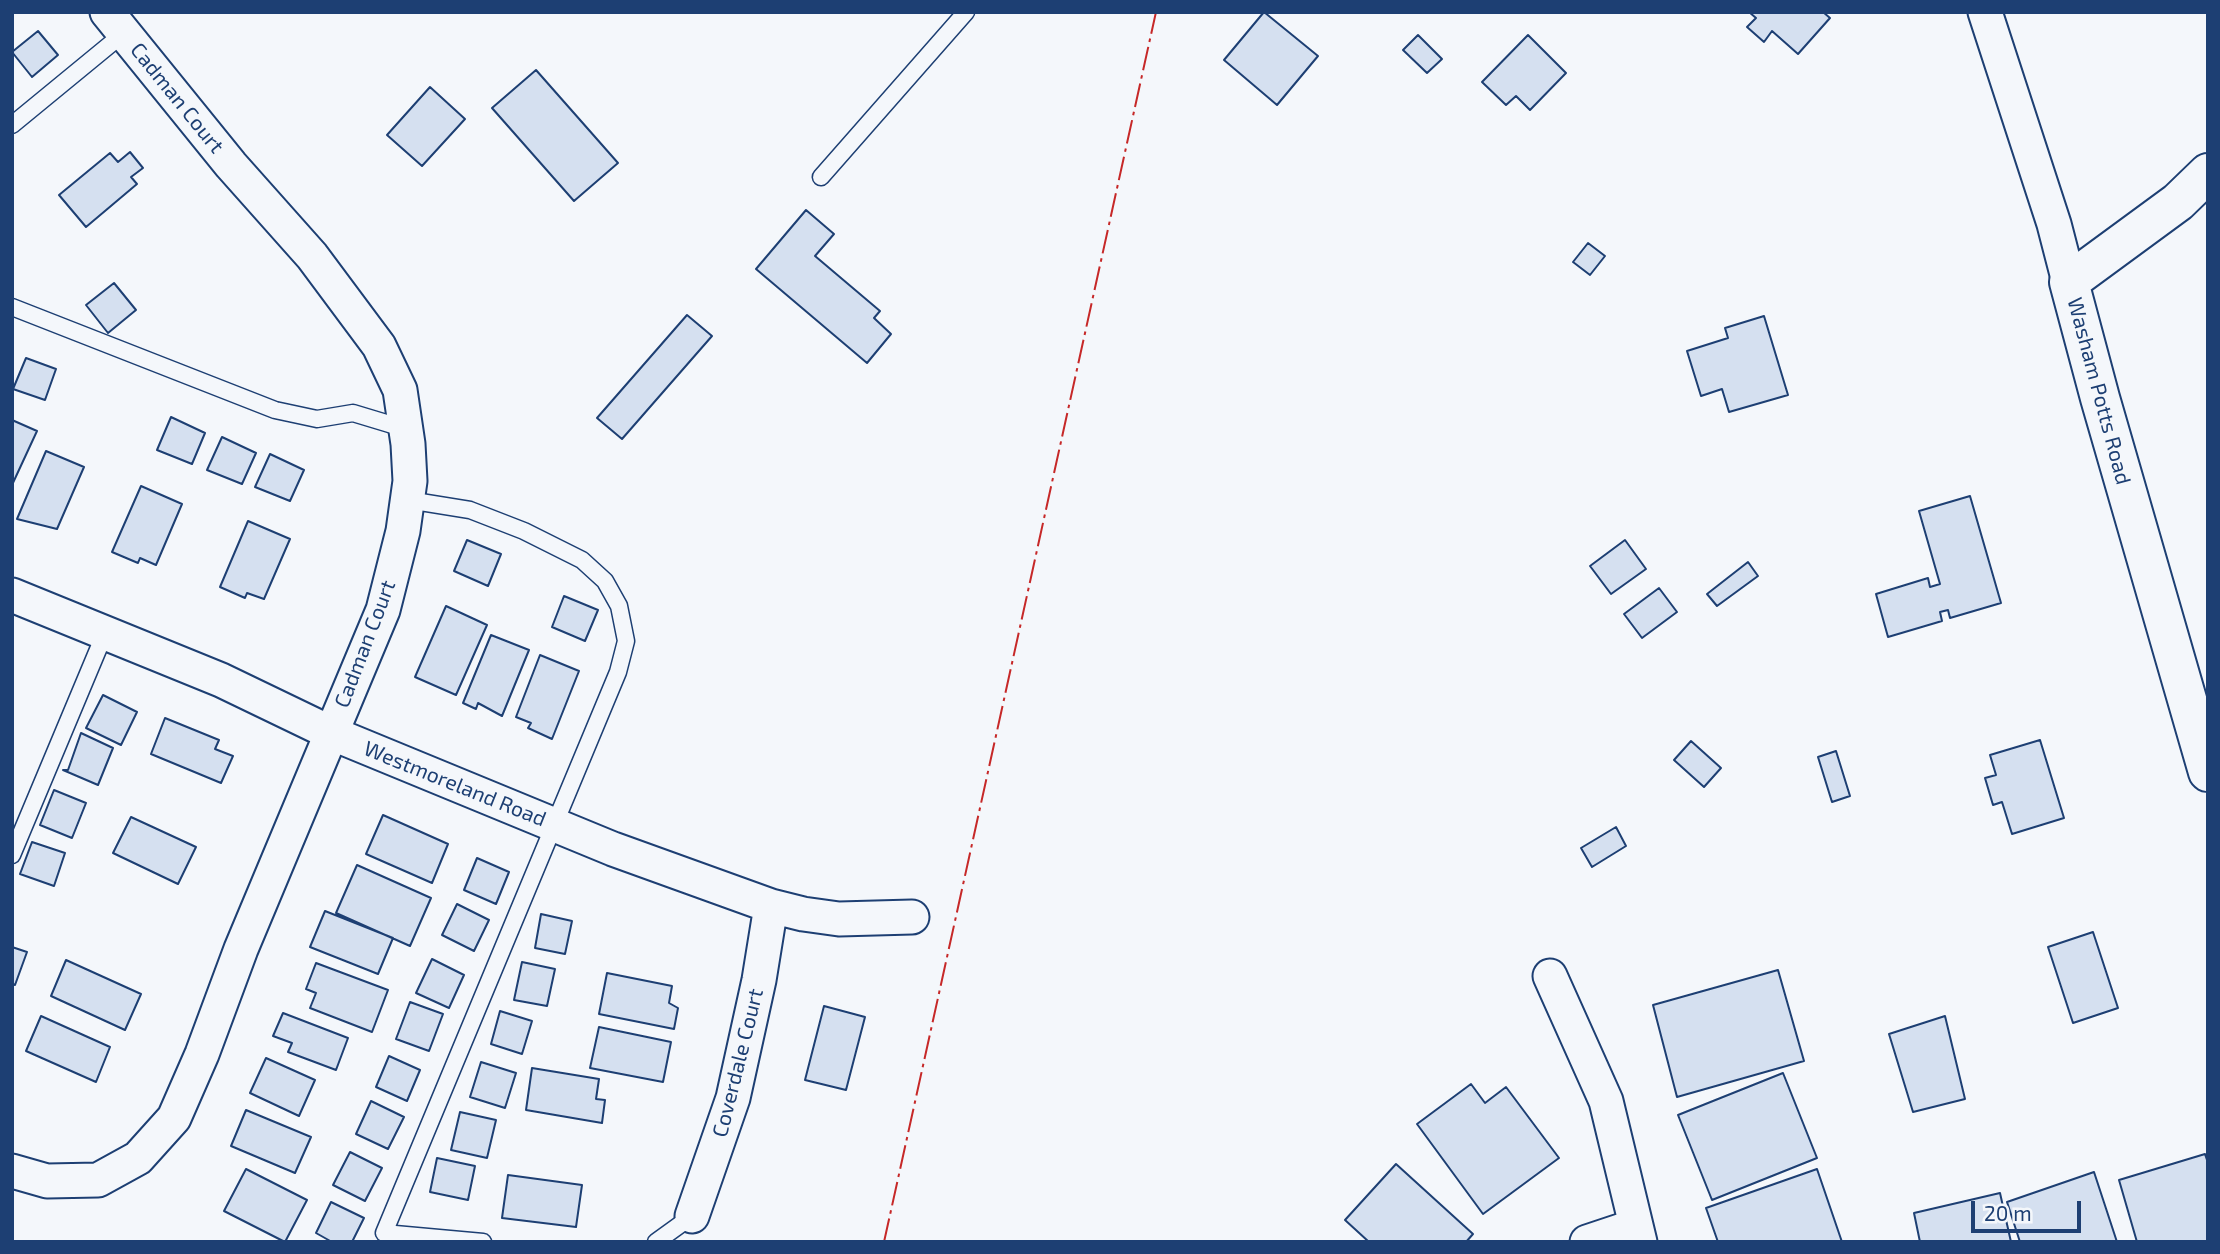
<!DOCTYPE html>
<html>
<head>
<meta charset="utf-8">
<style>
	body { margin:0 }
	#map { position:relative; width:2220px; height:1254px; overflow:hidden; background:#f4f7fb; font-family:"Exo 2",sans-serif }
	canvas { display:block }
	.frame { position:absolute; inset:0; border:14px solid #1d3f73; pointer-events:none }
	.scale { position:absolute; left:1971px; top:1201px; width:110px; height:32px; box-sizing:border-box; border:4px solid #1d3f73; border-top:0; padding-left:9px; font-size:21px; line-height:24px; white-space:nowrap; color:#1d3f73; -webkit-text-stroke:5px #f4f7fb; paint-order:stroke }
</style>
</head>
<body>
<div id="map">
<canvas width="2220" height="1254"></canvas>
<div class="frame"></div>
<div class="scale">20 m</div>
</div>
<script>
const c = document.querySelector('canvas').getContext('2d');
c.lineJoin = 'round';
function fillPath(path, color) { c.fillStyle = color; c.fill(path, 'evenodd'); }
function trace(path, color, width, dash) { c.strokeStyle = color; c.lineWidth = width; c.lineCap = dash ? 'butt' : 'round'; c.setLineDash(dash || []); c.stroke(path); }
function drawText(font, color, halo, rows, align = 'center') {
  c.font = font + ' "Exo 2",sans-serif'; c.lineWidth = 5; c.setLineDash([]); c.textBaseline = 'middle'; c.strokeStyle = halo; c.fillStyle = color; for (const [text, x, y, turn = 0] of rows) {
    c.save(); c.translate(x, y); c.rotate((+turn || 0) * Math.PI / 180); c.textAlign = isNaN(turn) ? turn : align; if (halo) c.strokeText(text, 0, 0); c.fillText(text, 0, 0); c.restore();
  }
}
const building = new Path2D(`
	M1264,12L1318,56L1277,105L1224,60Z
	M1749,12H1823L1830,18L1798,54L1772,31L1764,42L1747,27L1756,18Z
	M38,31L58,55L32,77L12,52Z
	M1418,35L1442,59L1427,73L1403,50Z
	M1528,35L1566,73L1530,110L1516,96L1506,105L1482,82Z
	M536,70L618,163L574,201L492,108Z
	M430,87L465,119L422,166L387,135Z
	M130,152L143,168L131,177L137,184L86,227L59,195L110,153L118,162Z
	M806,210L834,234L815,256L880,311L874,318L891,334L867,363L756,269Z
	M1588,243L1605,256L1590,275L1573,262Z
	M114,283L136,310L108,333L86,305Z
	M687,315L712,336L622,439L597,418Z
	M1764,316L1788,395L1729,412L1722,389L1701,396L1687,351L1728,338L1725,328Z
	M26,358L56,369L45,400L13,389Z
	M171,417L205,433L192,464L157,450Z
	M12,420L37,431L12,485Z
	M222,437L256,453L242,484L207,470Z
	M46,451L84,467L57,529L17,519Z
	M270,454L304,470L290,501L255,487Z
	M141,486L182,504L156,565L140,558L138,563L112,552Z
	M1970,496L2001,603L1950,618L1948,610L1940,612L1942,621L1888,637L1876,594L1928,578L1930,587L1940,584L1919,511Z
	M248,521L290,539L264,599L247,593L245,598L220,587Z
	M467,540L501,554L488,586L454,571Z
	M1625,540L1646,569L1611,594L1590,566Z
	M1748,562L1758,576L1717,606L1707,594Z
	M1659,588L1677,612L1642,638L1624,614Z
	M564,596L598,610L585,641L552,627Z
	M446,606L487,625L456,695L415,677Z
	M491,635L529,650L502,716L478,703L476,709L463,703Z
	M540,655L579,671L552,739L528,728L531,723L516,717Z
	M103,695L137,712L121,745L86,728Z
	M165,718L219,740L215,749L233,756L221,783L151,754Z
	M81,733L113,748L98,785L63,770H68Z
	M2040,740L2064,818L2012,834L2002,802L1993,805L1985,778L1996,775L1990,755Z
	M1691,741L1721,768L1704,787L1674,760Z
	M1836,751L1850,796L1832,802L1818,757Z
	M54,790L86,803L72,838L40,825Z
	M383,815L448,844L432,883L366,854Z
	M131,817L196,847L178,884L113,853Z
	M1616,827L1626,846L1592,867L1581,848Z
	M32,842L65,853L54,886L20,874Z
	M477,858L509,872L496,904L464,890Z
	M357,865L431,898L410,946L336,913Z
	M457,904L489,920L474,951L442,935Z
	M325,911L393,938L378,974L310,947Z
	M541,914L572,921L565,954L535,948Z
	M2093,932L2118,1008L2073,1023L2048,947Z
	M12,947L27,952L15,985L12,984Z
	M432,959L464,975L449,1008L416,993Z
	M66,960L141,994L125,1030L51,996Z
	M522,962L555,969L547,1006L514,1000Z
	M316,963L388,990L372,1032L310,1008L316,993L306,989Z
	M1778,970L1804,1061L1677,1097L1653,1005Z
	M607,973L672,986L669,1003L678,1008L674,1029L599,1014Z
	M410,1002L443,1014L429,1051L396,1039Z
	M824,1006L865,1017L846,1090L805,1080Z
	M500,1011L532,1021L522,1054L491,1044Z
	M283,1013L348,1038L336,1070L288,1052L292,1043L273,1036Z
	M41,1016L110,1047L96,1082L26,1051Z
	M1945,1016L1965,1099L1913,1112L1889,1034Z
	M599,1027L671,1042L663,1082L590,1068Z
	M389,1056L420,1070L407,1101L376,1087Z
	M266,1058L315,1080L299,1116L250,1093Z
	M481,1062L516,1073L505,1108L470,1097Z
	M532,1068L599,1079L596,1099L605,1100L602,1123L526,1110Z
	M1783,1073L1817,1158L1712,1200L1678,1115Z
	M1471,1084L1485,1103L1506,1087L1559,1158L1483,1214L1417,1124Z
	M371,1101L404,1117L388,1149L356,1134Z
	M246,1110L311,1137L295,1173L231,1146Z
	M460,1112L496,1120L487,1158L451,1150Z
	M350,1152L382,1168L365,1201L333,1185Z
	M2205,1154L2208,1163V1242H2137L2119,1180Z
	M437,1158L475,1166L468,1200L430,1192Z
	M1396,1164L1473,1234L1466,1242H1369L1345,1220Z
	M246,1169L307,1200L285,1242L224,1211Z
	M1817,1169L1842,1242H1718L1706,1208Z
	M2094,1172L2117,1242H2020L2007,1202Z
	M508,1175L582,1185L576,1227L502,1218Z
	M2000,1193L2011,1242H1920L1914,1213Z
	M331,1202L364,1218L352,1242H332L316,1233Z`);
const lane = new Path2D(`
	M12,125L124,33
	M821,177L966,12
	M12,307L275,410L317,419L353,413L406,429
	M408,500L470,510L524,531L582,560L605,581L619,606L626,641L618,672L384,1233L483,1242
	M12,855L105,633
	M656,1242L692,1216`);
const street = new Path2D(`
	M1985,12L2054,224L2069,282
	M12,595L221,680L331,733L613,849L771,906L803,914L839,919L912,917
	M1550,976L1606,1101L1640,1242
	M12,1171L47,1181L98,1180L138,1158L174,1118L202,1054L241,949L383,610L403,531L410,481L408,444L400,390L379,346L312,256L231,165L107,12
	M692,1216L733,1098L759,980L771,906
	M1587,1242L1635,1226`);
const secondary = new Path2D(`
	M2208,173L2178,202L2069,282L2100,398L2208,772`);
const power = new Path2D(`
	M884,1242L1156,12`);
const streetNames = [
	["Cadman Court",177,98,51],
	["Washam Potts Road",2099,391,75],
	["Cadman Court",365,644,-69],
	["Westmoreland Road",455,784,22],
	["Coverdale Court",738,1063,-76]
];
fillPath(building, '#d5e0f0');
trace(building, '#1d3f73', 2);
trace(lane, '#1d3f73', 19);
trace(street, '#1d3f73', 37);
trace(secondary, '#1d3f73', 42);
trace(lane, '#f4f7fb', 16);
trace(street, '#f4f7fb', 33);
trace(secondary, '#f4f7fb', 38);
trace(power, '#c62828', 2, [24, 5, 3.5, 5]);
drawText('21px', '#1d3f73', '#f4f7fb', streetNames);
</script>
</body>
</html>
